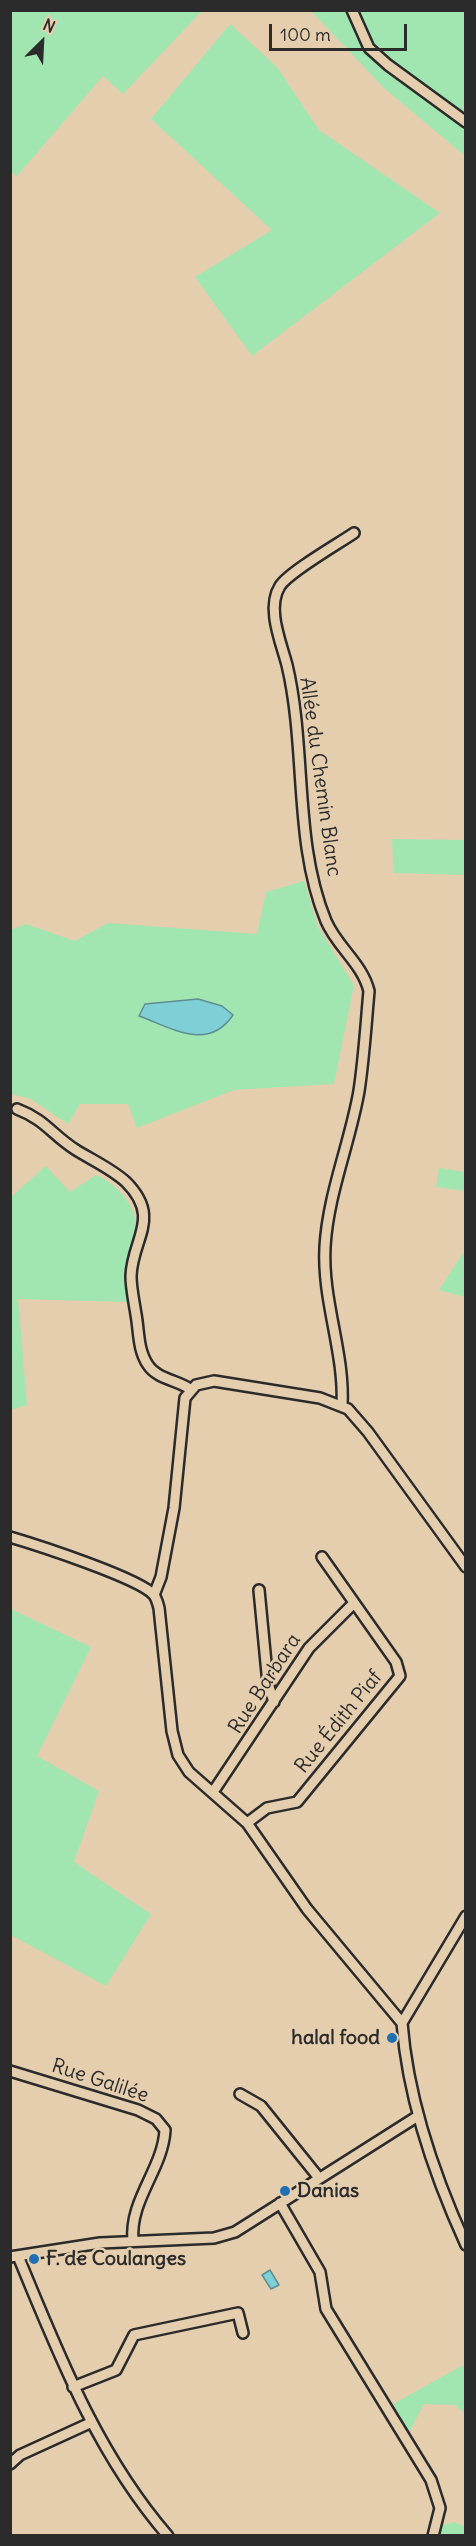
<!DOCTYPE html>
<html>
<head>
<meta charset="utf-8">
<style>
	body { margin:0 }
	#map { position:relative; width:476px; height:2546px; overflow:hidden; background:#e5ceae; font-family:Delius,sans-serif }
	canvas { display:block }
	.frame { position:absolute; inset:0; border:12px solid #2b2b2b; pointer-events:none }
	.north { position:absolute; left:12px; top:12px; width:60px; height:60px; -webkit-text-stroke:4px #e5ceae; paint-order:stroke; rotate:24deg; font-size:16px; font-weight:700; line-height:24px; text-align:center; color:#2b2b2b }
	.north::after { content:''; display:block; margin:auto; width:21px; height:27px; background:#2b2b2b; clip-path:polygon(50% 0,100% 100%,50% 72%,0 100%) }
	.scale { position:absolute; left:269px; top:24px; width:138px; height:27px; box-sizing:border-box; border:3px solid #2b2b2b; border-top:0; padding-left:8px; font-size:18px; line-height:21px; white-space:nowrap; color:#2b2b2b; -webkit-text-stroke:4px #e5ceae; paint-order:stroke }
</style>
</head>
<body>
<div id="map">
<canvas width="476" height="2546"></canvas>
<div class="frame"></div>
<div class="north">N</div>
<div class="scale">100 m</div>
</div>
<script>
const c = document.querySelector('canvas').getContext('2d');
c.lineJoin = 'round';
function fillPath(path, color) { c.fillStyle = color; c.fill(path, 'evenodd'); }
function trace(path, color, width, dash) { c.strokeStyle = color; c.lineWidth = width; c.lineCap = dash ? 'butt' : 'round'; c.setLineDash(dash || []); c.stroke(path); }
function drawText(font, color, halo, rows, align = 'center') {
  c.font = font + ' Delius,sans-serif'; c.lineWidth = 5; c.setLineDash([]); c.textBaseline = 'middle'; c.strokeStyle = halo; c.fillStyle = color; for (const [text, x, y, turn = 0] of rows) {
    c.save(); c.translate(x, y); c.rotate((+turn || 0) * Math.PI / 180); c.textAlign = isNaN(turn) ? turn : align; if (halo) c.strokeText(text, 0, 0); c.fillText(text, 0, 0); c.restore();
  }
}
const green = new Path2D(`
	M11,10H202V11L123,94L103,76L17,176L10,171Z
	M311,11H465V156L384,88Z
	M230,24L277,67L319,130L440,213L252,356L195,277L272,230L151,119Z
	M392,839L465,840V875L394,873Z
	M304,881L318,927L354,985L334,1084L234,1090L137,1128L128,1104H80L68,1124L31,1099L11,1094V930L26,924L75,941L108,923L257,934L266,892Z
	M46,1166L70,1192L96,1175C120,1185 141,1211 136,1238C134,1250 126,1262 125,1274C124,1283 126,1293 127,1302L18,1299L27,1405L11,1410L10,1198Z
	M439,1168L465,1172V1191L436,1187Z
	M465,1250V1297L439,1290Z
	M11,1609L91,1647L37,1756L99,1791L74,1862L151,1914L106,1986L11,1935Z
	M465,2364V2414L455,2405L424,2404L409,2432L393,2404Z
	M455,2522L465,2527V2535H438L442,2525Z`);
const water = new Path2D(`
	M198,999L222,1006L233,1015C208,1052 172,1028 139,1016L145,1004Z
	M270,2270L279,2285L271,2289L262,2275Z`);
const street = new Path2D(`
	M352,10L369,48L388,65L466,122
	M17,1109C46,1120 52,1135 76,1150C92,1160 112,1169 126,1182C162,1218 132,1239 131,1276C131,1290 135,1306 137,1321C139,1336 139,1352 148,1365C157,1379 177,1380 190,1389
	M342,1406C345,1353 322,1301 325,1247C328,1194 350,1143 359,1091C364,1058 366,1024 369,991C362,963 337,947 326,921C293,841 307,749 287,665C281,642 266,608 280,586C289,572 338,544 354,533
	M10,1537C37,1545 139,1578 154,1595C156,1598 158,1604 159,1608L172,1731L178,1755L189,1772L247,1823L307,1909L402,2023
	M259,1590L268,1684L274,1702
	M154,1595L161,1577L174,1508L185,1398L196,1385L214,1381L320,1398L348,1409L368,1432L466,1567
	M213,1792L309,1648L354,1603
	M247,1823L267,1808L297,1802L400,1676L396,1662L322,1557
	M402,2023C408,2100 434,2175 466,2245
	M402,2023L466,1916
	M10,2071L138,2110L156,2119L165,2130C163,2169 129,2200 133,2241
	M240,2094L261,2106L319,2178
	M280,2203L320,2272L326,2309L431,2480L440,2508L433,2536
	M18,2256C59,2355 97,2454 168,2536
	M10,2257L100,2243L214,2238L235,2232L418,2116
	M73,2387L116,2370L134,2335L238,2313L243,2333
	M10,2464L20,2455L90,2423`);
const markers = [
	[392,2038,6,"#1f6fb2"],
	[285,2191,6,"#1f6fb2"],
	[34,2259,6,"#1f6fb2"]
];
const streetNames = [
	["Allée du Chemin Blanc",320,777,82],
	["Rue Barbara",265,1684,-57],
	["Rue Édith Piaf",339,1722,-51],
	["Rue Galilée",100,2081,18]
];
const poiNames = [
	["halal food",380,2038,"right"],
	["Danias",297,2191],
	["F. de Coulanges",46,2259]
];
fillPath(green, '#a1e5b1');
fillPath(water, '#7fd0d6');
trace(water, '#5d8e92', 1.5);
trace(street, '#2b2b2b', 14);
trace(street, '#e5ceae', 9);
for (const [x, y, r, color] of markers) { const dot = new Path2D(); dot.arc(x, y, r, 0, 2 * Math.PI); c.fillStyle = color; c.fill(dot); trace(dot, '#e5ceae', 2); }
drawText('20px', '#2b2b2b', '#e5ceae', streetNames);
drawText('bold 20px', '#2b2b2b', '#e5ceae', poiNames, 'left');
</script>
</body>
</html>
